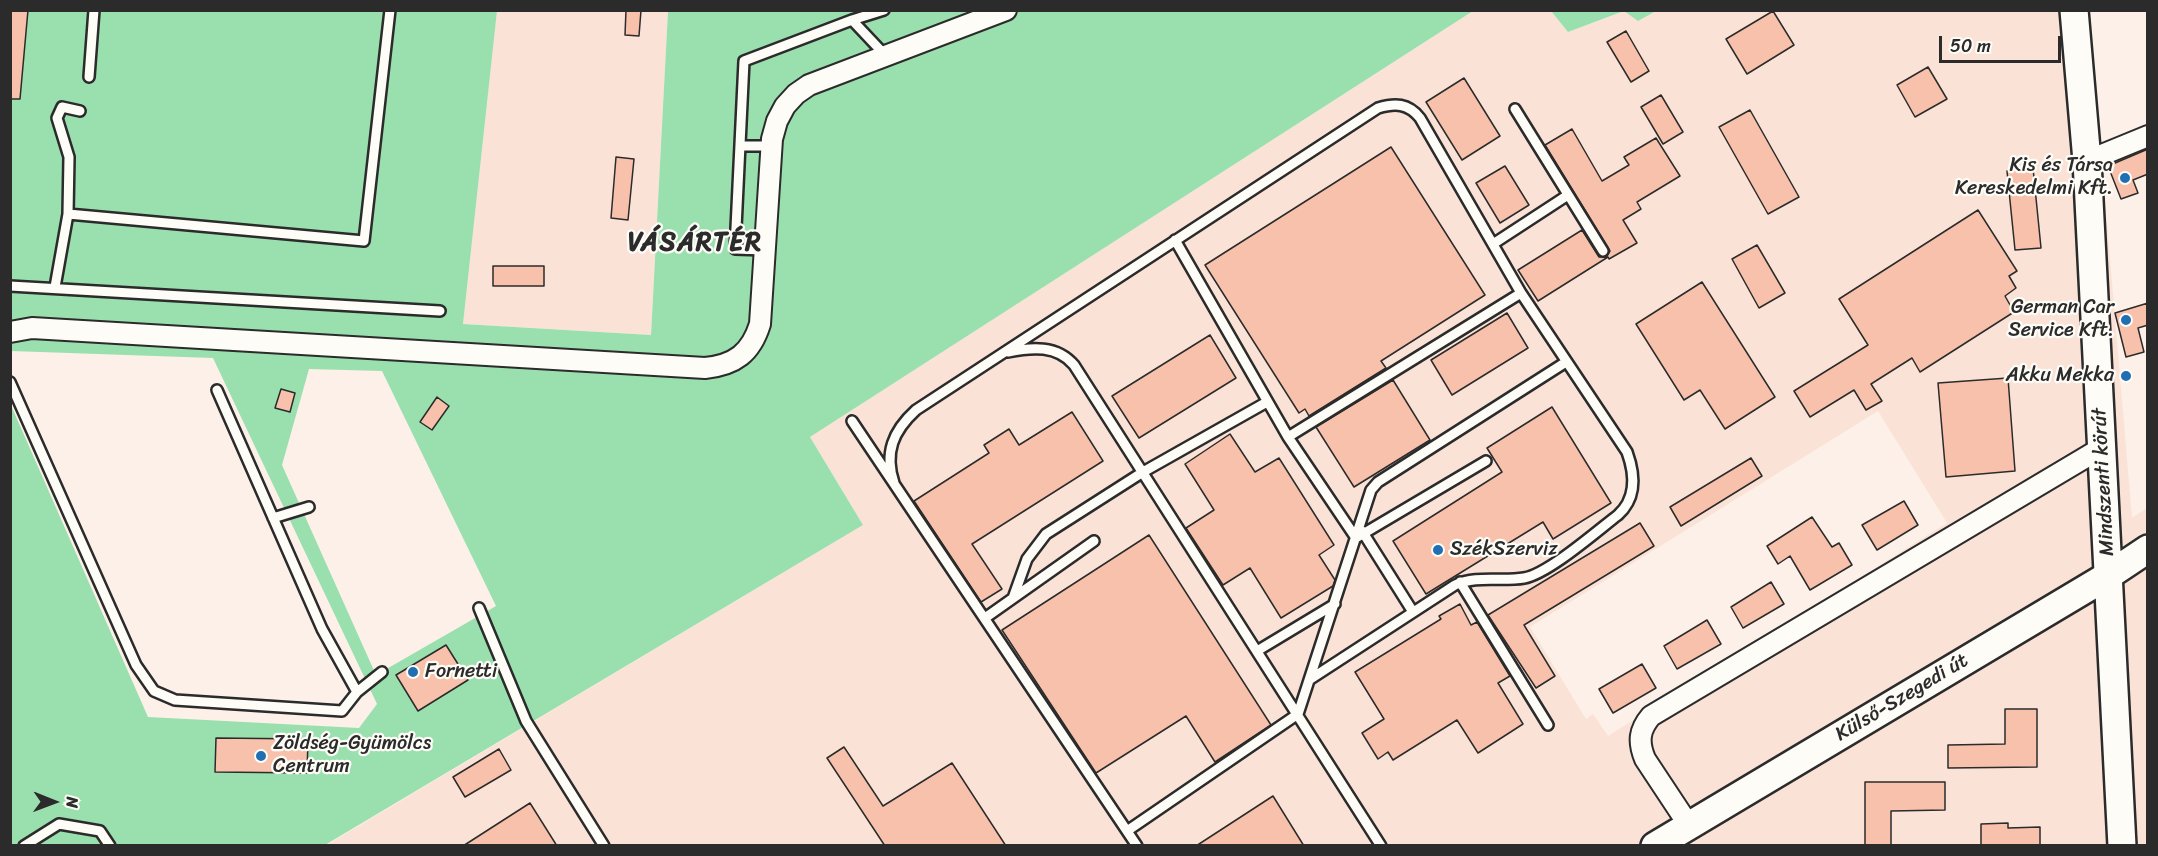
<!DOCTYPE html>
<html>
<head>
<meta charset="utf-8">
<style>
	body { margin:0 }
	#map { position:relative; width:2158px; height:856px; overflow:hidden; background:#fcf0e8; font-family:Sriracha,sans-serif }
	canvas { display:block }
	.frame { position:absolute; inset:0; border:12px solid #2b2b2b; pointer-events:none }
	.north { position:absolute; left:24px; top:772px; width:60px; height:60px; -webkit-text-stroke:4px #fdfcf7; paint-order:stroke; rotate:91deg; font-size:16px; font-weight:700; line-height:24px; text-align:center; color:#2b2b2b }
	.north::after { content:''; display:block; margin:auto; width:21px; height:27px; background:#2b2b2b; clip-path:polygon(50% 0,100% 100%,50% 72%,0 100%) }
	.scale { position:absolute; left:1939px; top:36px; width:122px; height:27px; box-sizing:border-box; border:3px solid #2b2b2b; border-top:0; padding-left:8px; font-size:18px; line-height:21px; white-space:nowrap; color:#2b2b2b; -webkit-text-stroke:4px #fdfcf7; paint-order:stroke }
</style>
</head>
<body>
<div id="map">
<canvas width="2158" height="856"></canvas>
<div class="frame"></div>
<div class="north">N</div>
<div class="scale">50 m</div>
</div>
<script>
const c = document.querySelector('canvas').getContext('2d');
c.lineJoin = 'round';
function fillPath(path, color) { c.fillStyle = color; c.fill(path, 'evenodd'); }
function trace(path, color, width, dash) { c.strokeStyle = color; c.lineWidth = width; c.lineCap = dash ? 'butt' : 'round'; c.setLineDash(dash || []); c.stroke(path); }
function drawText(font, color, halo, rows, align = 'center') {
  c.font = font + ' Sriracha,sans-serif'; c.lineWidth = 4.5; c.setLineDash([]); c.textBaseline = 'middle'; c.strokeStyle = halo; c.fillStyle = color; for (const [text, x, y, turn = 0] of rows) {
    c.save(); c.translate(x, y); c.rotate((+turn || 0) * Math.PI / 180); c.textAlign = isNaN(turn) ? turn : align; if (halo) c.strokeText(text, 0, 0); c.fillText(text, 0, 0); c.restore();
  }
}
const built = new Path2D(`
	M1656,10L2089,11L2132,518L2147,508V845L325,846L863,525L810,437L1473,11H1551L1568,32L1625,11L1638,21ZM1878,411L1947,523L1608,736L1593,714L1586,719L1530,627Z
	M497,11H668L651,335L463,324Z`);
const green = new Path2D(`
	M11,11H497L463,324L651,335L668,11H1473L810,437L863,525L325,845H11L10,403L148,717L359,728L377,704L213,358L11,351ZM309,369L382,371L496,606L376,675L282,465Z
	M1551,11H1656L1638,21L1624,11L1568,32Z`);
const building = new Path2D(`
	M10,10H28L20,99H10Z
	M626,10H641L639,36L625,35Z
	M1773,11L1794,45L1747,74L1726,39Z
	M1626,31L1649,71L1631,82L1607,42Z
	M1928,67L1947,99L1915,117L1897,85Z
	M1464,78L1500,136L1462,160L1426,102Z
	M1661,95L1683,132L1663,144L1641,107Z
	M1750,110L1799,197L1768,214L1719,127Z
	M1572,129L1602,181L1629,165L1624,157L1656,138L1680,176L1637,202L1641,209L1623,220L1637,243L1609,259L1608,257L1538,301L1518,270L1582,230L1599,257H1606L1610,251L1545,145Z
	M1391,147L1485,295L1381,361L1386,368L1309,416L1305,409L1299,413L1205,265Z
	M2148,149V174L2133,180L2138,193L2121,199L2108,166Z
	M616,157L634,159L628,220L611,218Z
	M1505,166L1529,205L1500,223L1476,183Z
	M2033,168L2041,248L2015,250L2007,171Z
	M1978,210L2017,271L2009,276L2016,288L2005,296L2014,312L1920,372L1912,358L1871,384L1882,401L1866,410L1854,390L1810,417L1794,391L1868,345L1839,299Z
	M1757,245L1785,293L1759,308L1732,259Z
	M493,266H544V286H493Z
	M1702,282L1775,397L1725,429L1700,390L1684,400L1636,324Z
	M2148,303V325L2138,328L2144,352L2126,357L2115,313Z
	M1507,313L1528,348L1452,395L1431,360Z
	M1210,335L1236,378L1139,438L1112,396Z
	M2008,378L2015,471L1946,477L1938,383Z
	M1393,380L1430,440L1354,487L1316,427Z
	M281,389L295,393L290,412L275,408Z
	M437,397L449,406L432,430L420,422Z
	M1552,407L1611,503L1553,539L1543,522L1426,594L1393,541L1502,472L1487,448Z
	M1072,412L1103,461L972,544L1002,589L981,602L914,501L989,453L984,445L1009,429L1019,445Z
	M1230,434L1255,472L1279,458L1334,545L1319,555L1335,580L1333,586L1281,618L1250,568L1223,585L1186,528L1214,510L1185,464Z
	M1751,458L1762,476L1681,526L1670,507Z
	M1904,501L1918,525L1877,550L1862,525Z
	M1812,517L1832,547L1839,543L1852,565L1810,590L1790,556L1778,564L1767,546Z
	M1640,523L1654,546L1524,625L1555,676L1536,688L1488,615Z
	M1149,535L1271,725L1215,762L1186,716L1096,773L1002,630Z
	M1771,582L1784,604L1743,628L1731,607Z
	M1460,604L1471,625L1477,622L1510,676L1498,683L1523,724L1478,753L1457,720L1393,760L1388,752L1378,759L1362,733L1384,719L1355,672L1441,619L1439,616Z
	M1707,620L1721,644L1677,669L1664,646Z
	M446,645L468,680L418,711L396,675Z
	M1642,664L1656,688L1613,713L1599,689Z
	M2005,709H2037V767L1948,768V745L2005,744Z
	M216,738L308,739L307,773L215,772Z
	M844,747L883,806L952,763L1006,846H885L827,758Z
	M499,749L511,770L465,797L453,777Z
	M1865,782H1945V810L1891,811V846H1865Z
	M1273,796L1304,846H1196Z
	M530,803L557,846H463Z
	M2008,823V828L2040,827V846H1981V824Z`);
const lane = new Path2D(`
	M852,20L884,10
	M89,77L94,10
	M1515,109L1603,251
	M80,111L62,107L57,118L69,157L68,214L364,241L390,10
	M741,146H772
	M1175,240L1288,437L1356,538L1486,461
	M1493,244L1568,195
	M765,250L735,249L744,61L852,20L885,55
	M10,286L440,311
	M55,287L68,214
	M1008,352C1032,347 1057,345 1074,365L1381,846
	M10,382L136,665L154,691L175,700L342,711L357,692L322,629L217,390
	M852,421L1137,846
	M1288,437L1521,293
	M894,483C884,453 893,431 916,410L1378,108C1395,103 1408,103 1420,118L1521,293L1627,452C1635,474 1637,498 1618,515C1597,531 1548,574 1524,578C1501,582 1477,575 1455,585L1309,680
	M273,518L309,507
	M1362,531L1413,612
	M1460,582L1548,725
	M1013,598L1027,559L1046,534L1143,472L1267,402
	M479,608L526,721L604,846
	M985,618L1094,541
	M1257,651L1335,604
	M357,692L382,672
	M1127,831L1298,714L1371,490L1378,482L1566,362
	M24,846L59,824L100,831L110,846`);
const street = new Path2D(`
	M2087,161L2148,136
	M10,332L32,328L705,368C735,365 751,353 760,324L772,139L777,121L785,106L796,94L809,85L1006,10
	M1688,824L1645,759C1638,742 1639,730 1651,716L2103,447`);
const secondary = new Path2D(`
	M2074,10L2087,161L2122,846
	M1655,846L2109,575L2148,549`);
const markers = [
	[2125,178,6,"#1f6fb2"],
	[2126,320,6,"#1f6fb2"],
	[2126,376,6,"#1f6fb2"],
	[1438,550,6,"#1f6fb2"],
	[413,672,6,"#1f6fb2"],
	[261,756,6,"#1f6fb2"]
];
const poiNames = [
	["Kis és Társa",2113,166],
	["Kereskedelmi Kft.",2113,189],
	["German Car",2114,308],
	["Service Kft.",2114,331],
	["Akku Mekka",2114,376],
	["SzékSzerviz",1450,550,"left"],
	["Fornetti",425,672,"left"],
	["Zöldség-Gyümölcs",273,744,"left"],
	["Centrum",273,767,"left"]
];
const streetNames = [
	["Mindszenti körút",2104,482,-93],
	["Külső-Szegedi út",1902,698,-31]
];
const districtNames = [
	["VÁSÁRTÉR",695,243]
];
fillPath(built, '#fbe2d6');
fillPath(green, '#9ae0ae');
fillPath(building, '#f8c1ab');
trace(building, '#2b2b2b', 1.5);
trace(lane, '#2b2b2b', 14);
trace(street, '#2b2b2b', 24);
trace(secondary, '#2b2b2b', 32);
trace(lane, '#fdfcf7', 9);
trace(street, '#fdfcf7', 20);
trace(secondary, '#fdfcf7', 27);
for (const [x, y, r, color] of markers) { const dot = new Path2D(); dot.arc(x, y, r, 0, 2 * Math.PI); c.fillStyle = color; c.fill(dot); trace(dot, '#fdfcf7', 2); }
drawText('20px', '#2b2b2b', '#fdfcf7', poiNames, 'right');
drawText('20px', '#2b2b2b', '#fdfcf7', streetNames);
c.letterSpacing = '1.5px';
drawText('bold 26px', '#2b2b2b', '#fdfcf7', districtNames);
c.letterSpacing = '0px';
</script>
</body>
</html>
